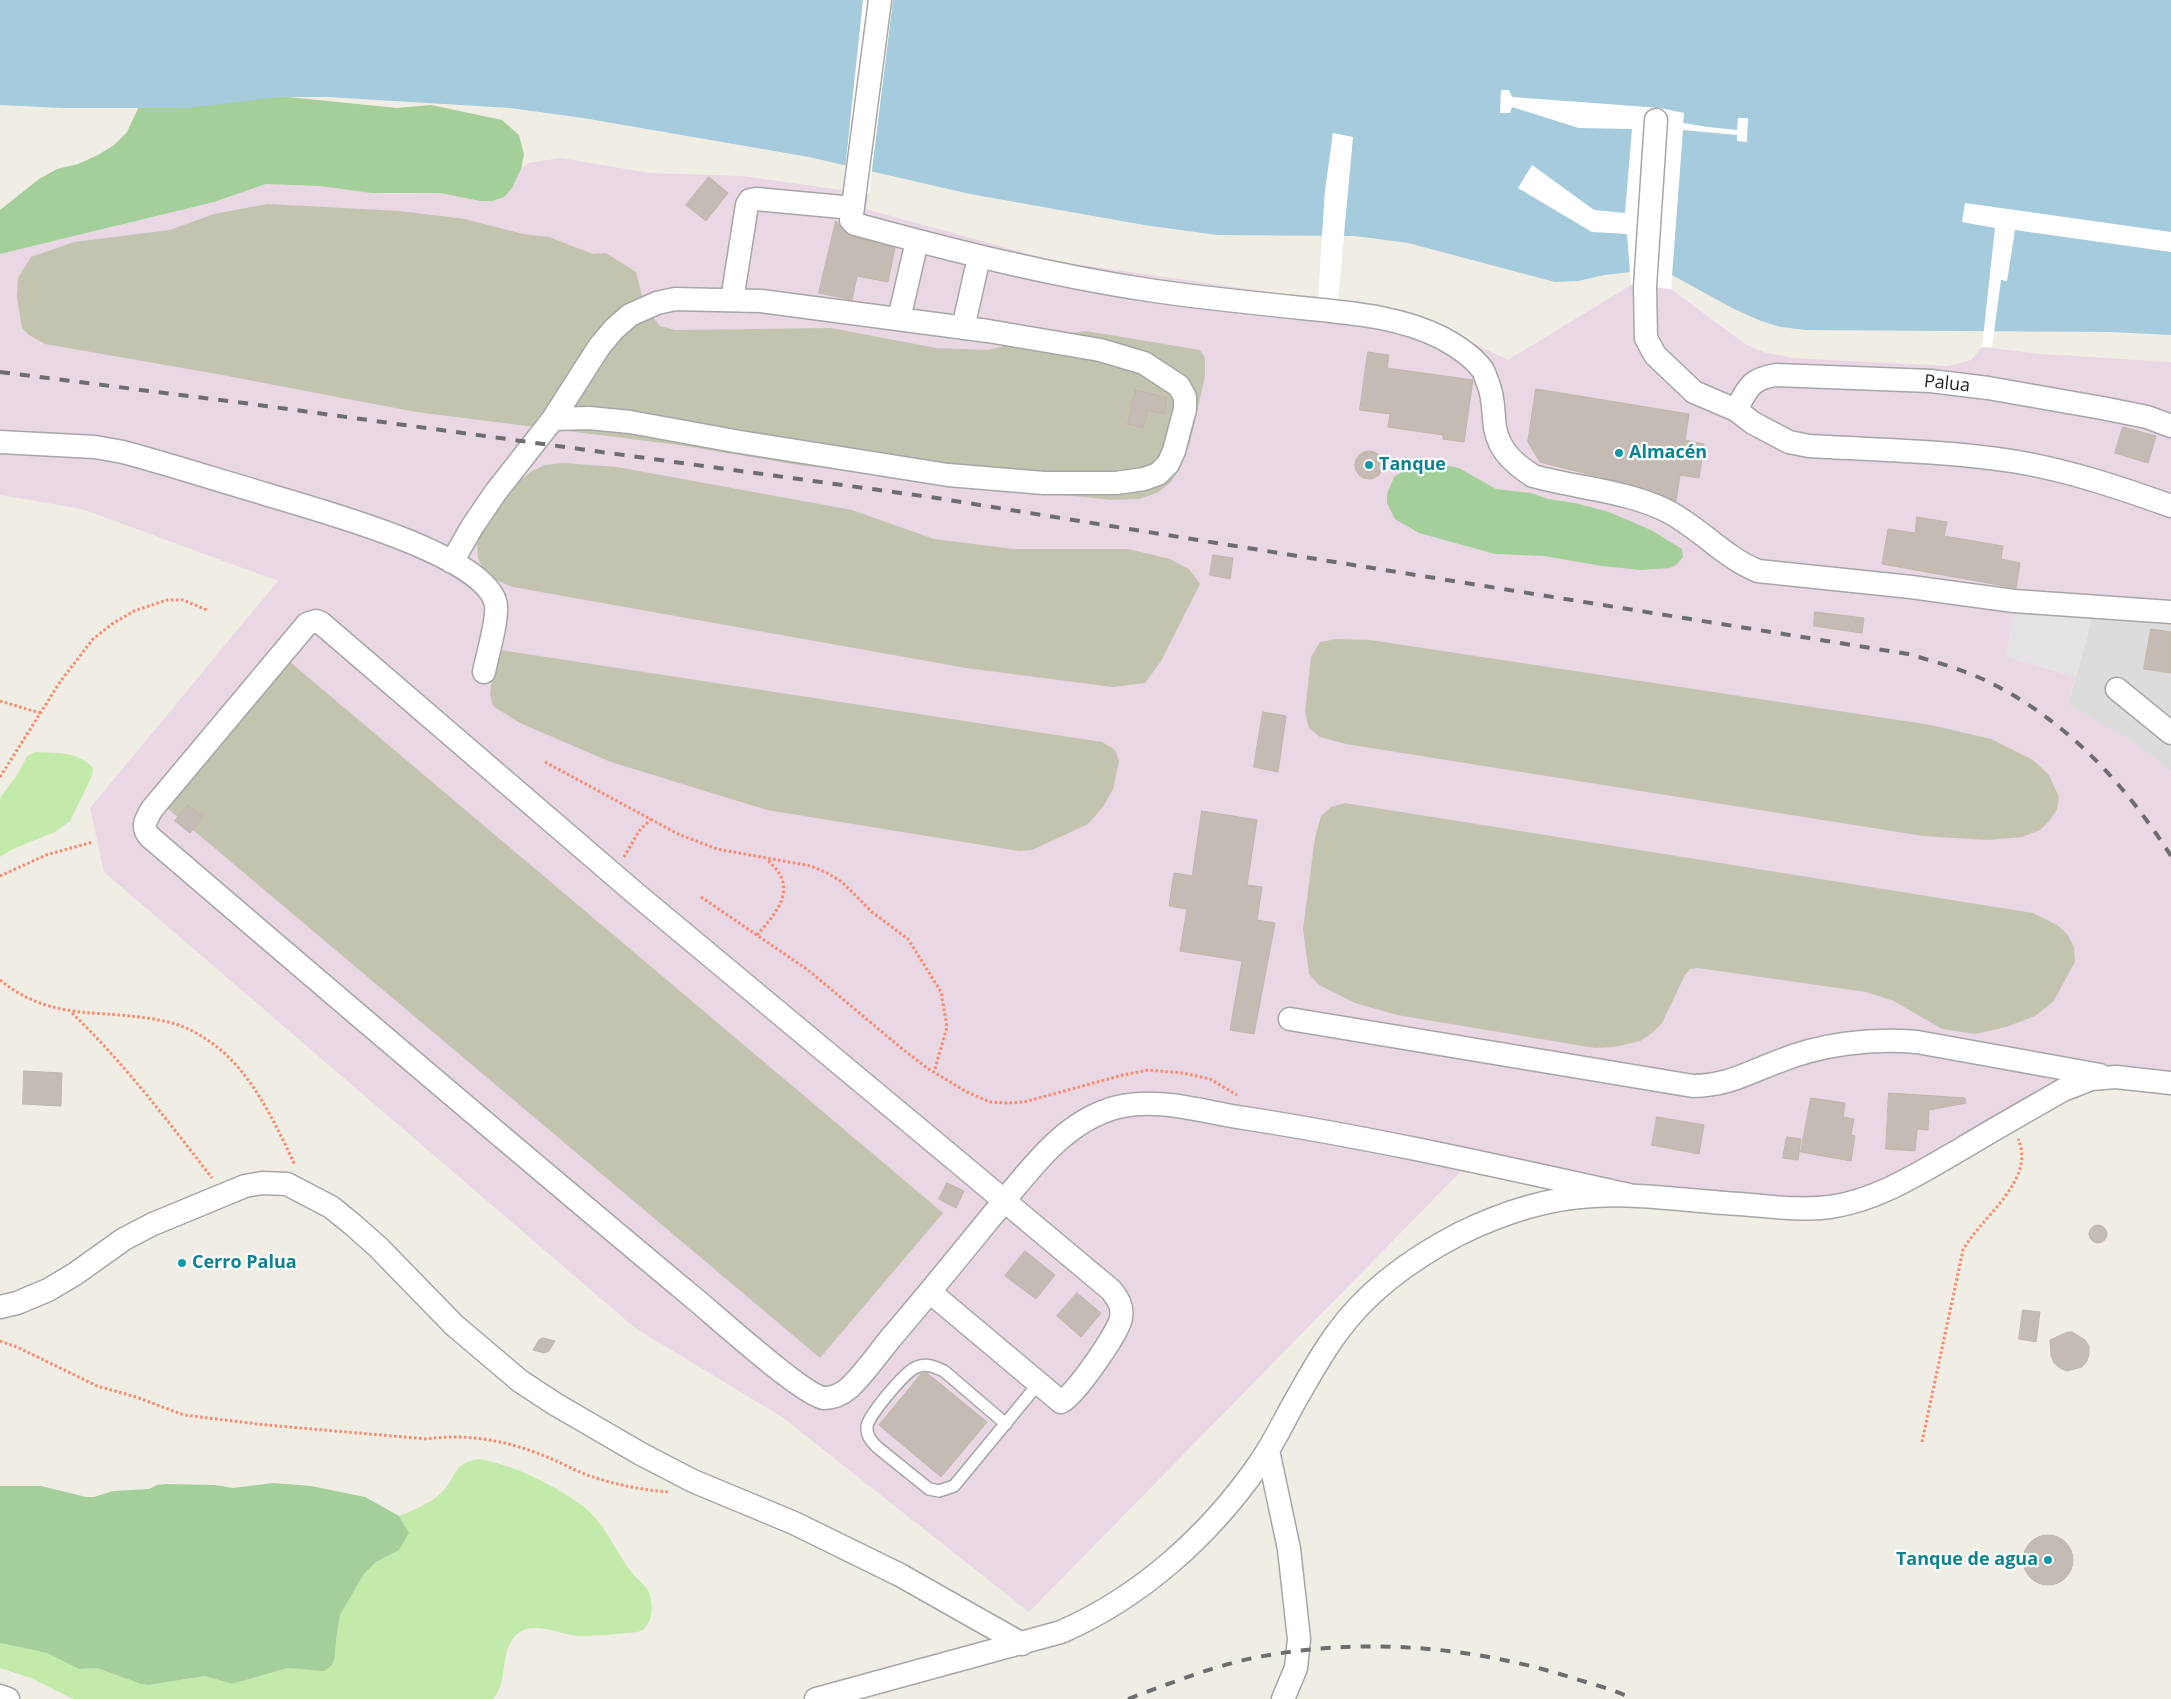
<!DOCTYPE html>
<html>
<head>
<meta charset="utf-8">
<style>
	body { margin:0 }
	canvas { display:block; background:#f0ede5 }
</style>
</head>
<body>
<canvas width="2171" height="1699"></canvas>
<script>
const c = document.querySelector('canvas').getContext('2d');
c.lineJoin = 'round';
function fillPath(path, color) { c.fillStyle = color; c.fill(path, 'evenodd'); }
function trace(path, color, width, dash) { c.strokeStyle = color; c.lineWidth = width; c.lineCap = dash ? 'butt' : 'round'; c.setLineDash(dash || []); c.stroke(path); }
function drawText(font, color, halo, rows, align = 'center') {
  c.font = font + ' "Open Sans",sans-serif'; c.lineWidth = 4.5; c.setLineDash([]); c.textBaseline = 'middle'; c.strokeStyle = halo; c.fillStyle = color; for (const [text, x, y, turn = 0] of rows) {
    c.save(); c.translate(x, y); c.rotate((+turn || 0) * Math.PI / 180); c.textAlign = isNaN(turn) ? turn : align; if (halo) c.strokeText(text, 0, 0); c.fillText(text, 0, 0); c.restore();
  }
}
const residential = new Path2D(`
	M2095,607L2171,612V772L2130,740L2068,705Z`);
const industrial = new Path2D(`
	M561,158L649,173L743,176L869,194L866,209L1054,261L1318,299L1338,300L1414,315L1508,360L1631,285L1671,289L1745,344L1763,352L1792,358L1948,366L1971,360L1982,347L2041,354L2171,362V612L2014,601L2007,657L2075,677L2068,705L2130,740L2171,772V1083L2091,1079L1893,1187L1793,1208L1471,1161L1029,1612L782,1417L635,1328L104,872L90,808L278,581L82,509L0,495V254L214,202L266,184L319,186L388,194L440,193L480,201L516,178L521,169L528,163Z`);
const construction = new Path2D(`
	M267,204L400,211L465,219L523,234L549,237L593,254L606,253L636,272L645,308L660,326L675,330L831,328L936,348L988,350L1036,338L1086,331L1200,350L1205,358V376L1190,443L1181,467L1171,482L1157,493L1139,499L1111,500L805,466L679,445L416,412L217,374L45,344L29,335L22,328L17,297L18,278L31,257L74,242L170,230L214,214Z
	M563,463L617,467L852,510L934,539L1013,549H1128L1170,559L1189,569L1200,584L1161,661L1145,683L1113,687L966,668L513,587L493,579L483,569L478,558L477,543L483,528L511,488L532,471L545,465Z
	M1336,639L1370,640L1931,725L1991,739L2033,760L2049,775L2059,797L2057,809L2051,819L2040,830L2022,837L1987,840L1923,836L1346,744L1320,737L1309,728L1305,713L1311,657L1320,642Z
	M500,650L1102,742L1115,750L1119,761L1113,789L1103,807L1088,824L1032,850L1019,851L767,810L611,762L520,723L493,706L490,694L492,677Z
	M290,662L943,1213L820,1358L167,808Z
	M1345,803L2033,913L2057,925L2067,934L2074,947L2075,962L2053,1002L2035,1016L2006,1027L1975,1034L1942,1029L1894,1001L1866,992L1698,968L1690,969L1685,975L1662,1023L1652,1033L1640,1041L1615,1047L1595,1048L1397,1015L1355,1003L1319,985L1309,974L1303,929L1315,838L1321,816L1331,807Z`);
const grass = new Path2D(`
	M35,752C56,753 78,751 93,768L92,776L70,821L55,832L13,849L0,857V798L19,772L27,756Z
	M480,1459C518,1467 548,1482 580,1504C604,1521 613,1547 630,1570C635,1578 646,1584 649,1593C653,1605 654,1623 641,1631C638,1633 582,1637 577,1636C558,1634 531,1619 515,1636C499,1654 509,1681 493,1699H73L31,1678L0,1668V1643L47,1653L79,1669L97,1668L141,1684L149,1685L205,1676L232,1684L288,1668L324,1670L335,1658L336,1640L340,1615L364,1574L376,1562L399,1550L408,1533L399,1516C414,1510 429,1504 441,1493C457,1478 452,1462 480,1459Z`);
const forest = new Path2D(`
	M278,96L397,108L431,105L502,120L519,135L524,155L521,169L512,188L504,197L492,201H480L440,193H372L319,186L266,184L214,202L0,254V210L39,179L57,169L78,164L98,155L114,145L127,132L142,100Z
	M1443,465L1459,468L1496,489L1531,493L1548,499L1575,503L1609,512L1651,530L1682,549L1683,557L1677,564L1670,568L1641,570L1602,566L1544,556L1495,554L1419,533L1395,519L1387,503V494L1394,477L1402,472Z
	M273,1483L311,1486L365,1497L399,1516L409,1533L399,1550L376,1562L364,1574L340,1615L336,1640L335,1657L332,1665L324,1671L288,1668L232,1684L205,1676L149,1685L141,1684L97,1668L79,1669L47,1653L0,1643V1486H41L86,1497H94L113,1491L149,1489L157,1485L166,1484L215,1485L233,1488Z`);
const parking = new Path2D(`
	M2014,601L2095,607L2075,677L2007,657Z`);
const water = new Path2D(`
	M0,0H2171V335L2112,332L1806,330L1781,327L1761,321L1734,309L1672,275L1639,271L1605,275L1578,281L1555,282L1408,243L1355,236L1217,235L1144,225L970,194L809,157L583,118L510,108L328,97H279L186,108H62L0,105Z`);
const pier = new Path2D(`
	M863,0H893L869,194L843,189Z
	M1501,90H1509L1512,97L1660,108L1684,113L1683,123L1708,127L1737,130L1738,118H1748L1747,142L1737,141V135L1683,130L1671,289L1631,285L1627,234L1592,232L1518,188L1532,165L1594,210L1625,213L1632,129L1579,128L1512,107L1510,113H1500Z
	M1333,133L1353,137L1338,300L1318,299L1325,190Z
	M1965,203L2171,232V252L2015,230L2007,281L2001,280L1992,347H1982L1995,228L1962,222Z`);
const building = new Path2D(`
	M709,177L728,193L706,221L686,205Z
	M836,221L842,229L851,236L895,248L888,282L857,276L852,300L819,293Z
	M1368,352L1389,355L1387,368L1473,380L1464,442L1443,439V435L1388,427L1390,414L1360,410Z
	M1536,389L1689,414L1685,440L1704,444L1699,478L1680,475L1676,501L1640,487L1540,462L1528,442Z
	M1136,390L1167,398L1164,414L1148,410L1143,428L1128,424Z
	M2123,427L2156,436L2148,463L2115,453Z
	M1355 465a14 14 0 1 1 28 0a14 14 0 1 1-28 0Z
	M1917,517L1947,522L1944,536L2003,546L2001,559L2020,563L2016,588L1882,564L1888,529L1915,533Z
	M1213,555L1233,558L1230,579L1210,575Z
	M1815,612L1864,618L1862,633L1814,626Z
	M2151,629L2171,632V673L2144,669Z
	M1263,712L1286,716L1278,772L1254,767Z
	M188,805L203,817L190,833L175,821Z
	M1202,811L1257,820L1247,885L1262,887L1257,920L1275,923L1254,1034L1230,1030L1242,961L1180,951L1187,909L1169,906L1174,873L1192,876Z
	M24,1071L62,1073L61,1106L23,1104Z
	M1889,1093L1965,1098L1966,1103L1929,1110L1928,1130L1917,1129L1915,1151L1886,1149Z
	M1811,1098L1845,1103L1843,1117L1854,1119L1851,1135L1855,1136L1851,1161L1801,1152Z
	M1657,1117L1704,1125L1699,1154L1652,1145Z
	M1787,1137L1801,1139L1798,1160L1783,1158Z
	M947,1183L964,1191L956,1208L939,1199Z
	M2089 1234a9 9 0 1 1 18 0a9 9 0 1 1-18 0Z
	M1025,1251L1055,1275L1036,1299L1005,1276Z
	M1077,1293L1101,1313L1081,1337L1057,1316Z
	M2023,1310L2040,1312L2036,1342L2019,1339Z
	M2072,1332L2085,1340L2089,1346V1354L2087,1361L2082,1367L2067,1371L2060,1368L2054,1363L2051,1356L2050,1340L2065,1333Z
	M543,1338L555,1341L549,1351L544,1353L533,1350L539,1340Z
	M925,1373H927L987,1422L941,1477L879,1425L921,1374Z
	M2023 1560a25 25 0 1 1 50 0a25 25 0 1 1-50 0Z`);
const path = new Path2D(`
	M0,701L40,713
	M545,762L678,834L717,849L811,866L827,873L842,882L872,912L908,939L941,992L947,1027L934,1072
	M0,777L60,682L93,639L112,624L134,611L167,600H183L207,610
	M624,857L639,831L651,819
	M0,876L46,855L93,842
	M701,897L808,970L900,1047L927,1068L965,1091L990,1102L1007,1103L1024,1102L1123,1075L1148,1070L1183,1073L1210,1079L1237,1095
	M757,935C780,909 799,886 766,859
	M0,980C33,1007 66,1012 107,1014C130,1016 164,1018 186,1028C244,1054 269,1111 295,1165
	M72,1013C124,1063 167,1120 212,1178
	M0,1341L17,1347L97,1386L136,1397L184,1415L266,1425L427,1439C468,1433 509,1441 547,1457C562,1463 577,1472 593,1477C617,1485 643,1490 668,1492
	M1922,1442L1963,1250C1980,1218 2037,1180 2018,1139`);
const lane = new Path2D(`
	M1006,1424L944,1371C935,1367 927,1363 917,1367C906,1370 869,1415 867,1426C866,1435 871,1441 877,1447L929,1489L939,1491L954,1486L1038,1384`);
const street = new Path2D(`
	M880,0L852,214L851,220L855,224C954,251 1053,276 1155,291C1204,298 1253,303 1302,308C1349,313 1399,316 1442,338C1455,345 1473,357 1482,369C1485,373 1486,379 1488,383C1493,395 1493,406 1494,418C1495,446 1510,461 1533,476C1576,488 1629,491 1669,512C1701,529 1725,558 1758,571L1911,587L2014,601L2171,612
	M1656,120L1645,287L1646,338L1655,355L1694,392L1736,410L1753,423L1789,442L1809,446C1878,450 1949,451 2018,462C2070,471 2121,488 2171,506
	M732,300L747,205L750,200L756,199L853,208
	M899,319L917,241
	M963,328L979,257
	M1736,410C1748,388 1750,379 1776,375L1931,381L1988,388L2102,408L2147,417L2171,426
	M0,442L95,447L123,452C171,465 218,480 265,494C313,509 479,552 495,601C500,614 487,656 484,672
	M452,562L472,527L495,493L553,419L599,347L614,329L630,315L657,303L675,299L761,301L988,331L1100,350L1144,363L1179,386L1185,397V409L1174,451L1168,464L1158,474L1144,479L1116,483H1044L948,475L740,442L630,422L589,418L553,419
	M2117,689L2171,733
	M1290,1019L1693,1086C1729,1085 1745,1074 1777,1062C1820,1044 1871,1038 1917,1042L2100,1075
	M930,1292L1061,1402C1073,1398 1119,1332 1121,1318C1123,1306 1118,1299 1111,1290L952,1157L635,893L321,623L316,621L307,624L152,809C145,821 141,827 150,837C333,994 516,1150 701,1304C721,1321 805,1396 824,1398C833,1398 842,1394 849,1388C864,1374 877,1355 890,1339C926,1297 960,1255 995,1212C1028,1172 1064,1120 1118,1107C1158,1097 1204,1112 1244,1118C1374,1138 1501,1167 1629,1195
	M0,1307L17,1303L48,1290L75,1274L124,1239L153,1224L245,1186L262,1183L287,1184L331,1207L352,1224L378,1247L454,1325L520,1381L555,1404L641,1454L693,1481L794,1523L900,1575L1022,1644
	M1268,1450L1289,1549L1299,1639L1296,1668L1283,1699
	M0,1696L8,1699
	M816,1699L1061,1632C1141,1597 1209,1536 1259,1464C1274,1443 1285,1418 1298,1396C1310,1375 1322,1353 1337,1333C1367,1291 1413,1258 1459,1234C1500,1214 1547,1198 1593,1196C1641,1193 1690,1201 1739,1204C1769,1206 1800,1211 1830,1207C1879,1200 1921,1172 1963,1148C1996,1128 2030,1109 2063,1090L2091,1079L2116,1077L2171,1083`);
const rail = new Path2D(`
	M0,372L244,403L930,497L1908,654C1936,662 1965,670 1991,683C2068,722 2125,784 2171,856
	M1128,1699C1171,1683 1213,1666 1258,1657C1363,1637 1474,1646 1576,1679C1595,1685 1615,1690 1633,1699`);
const markers = [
	[1619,453,5,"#0f9aa8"],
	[1369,465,5,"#0f9aa8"],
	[182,1263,5,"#0f9aa8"],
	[2048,1560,5,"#0f9aa8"]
];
const streetNames = [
	["Palua",1947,384,6]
];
const cultureNames = [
	["Almacén",1629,453],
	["Tanque",1379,465],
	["Cerro Palua",192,1263],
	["Tanque de agua",2038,1560,"right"]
];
fillPath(residential, '#dddcdc');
fillPath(industrial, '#e9d7e4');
fillPath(construction, '#c2c4b0');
fillPath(grass, '#c4eaab');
fillPath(forest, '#a4cf9a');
fillPath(parking, '#e3e3e3');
fillPath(water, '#a5cbdd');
fillPath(pier, '#fff');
fillPath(building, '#c4bcb4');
trace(building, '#c1b5a7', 1);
trace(lane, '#a6a6a6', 14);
trace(street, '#a6a6a6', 25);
trace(path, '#fa896c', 3, [2.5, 2.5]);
trace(lane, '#fff', 11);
trace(street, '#fff', 22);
trace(rail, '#6d6d6d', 4, [10, 10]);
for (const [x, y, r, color] of markers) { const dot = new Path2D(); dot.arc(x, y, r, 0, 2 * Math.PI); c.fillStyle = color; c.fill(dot); trace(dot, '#fff', 2); }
drawText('18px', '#1f1f1f', '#fff', streetNames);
drawText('bold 18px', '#0d838f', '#fff', cultureNames, 'left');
</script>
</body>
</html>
